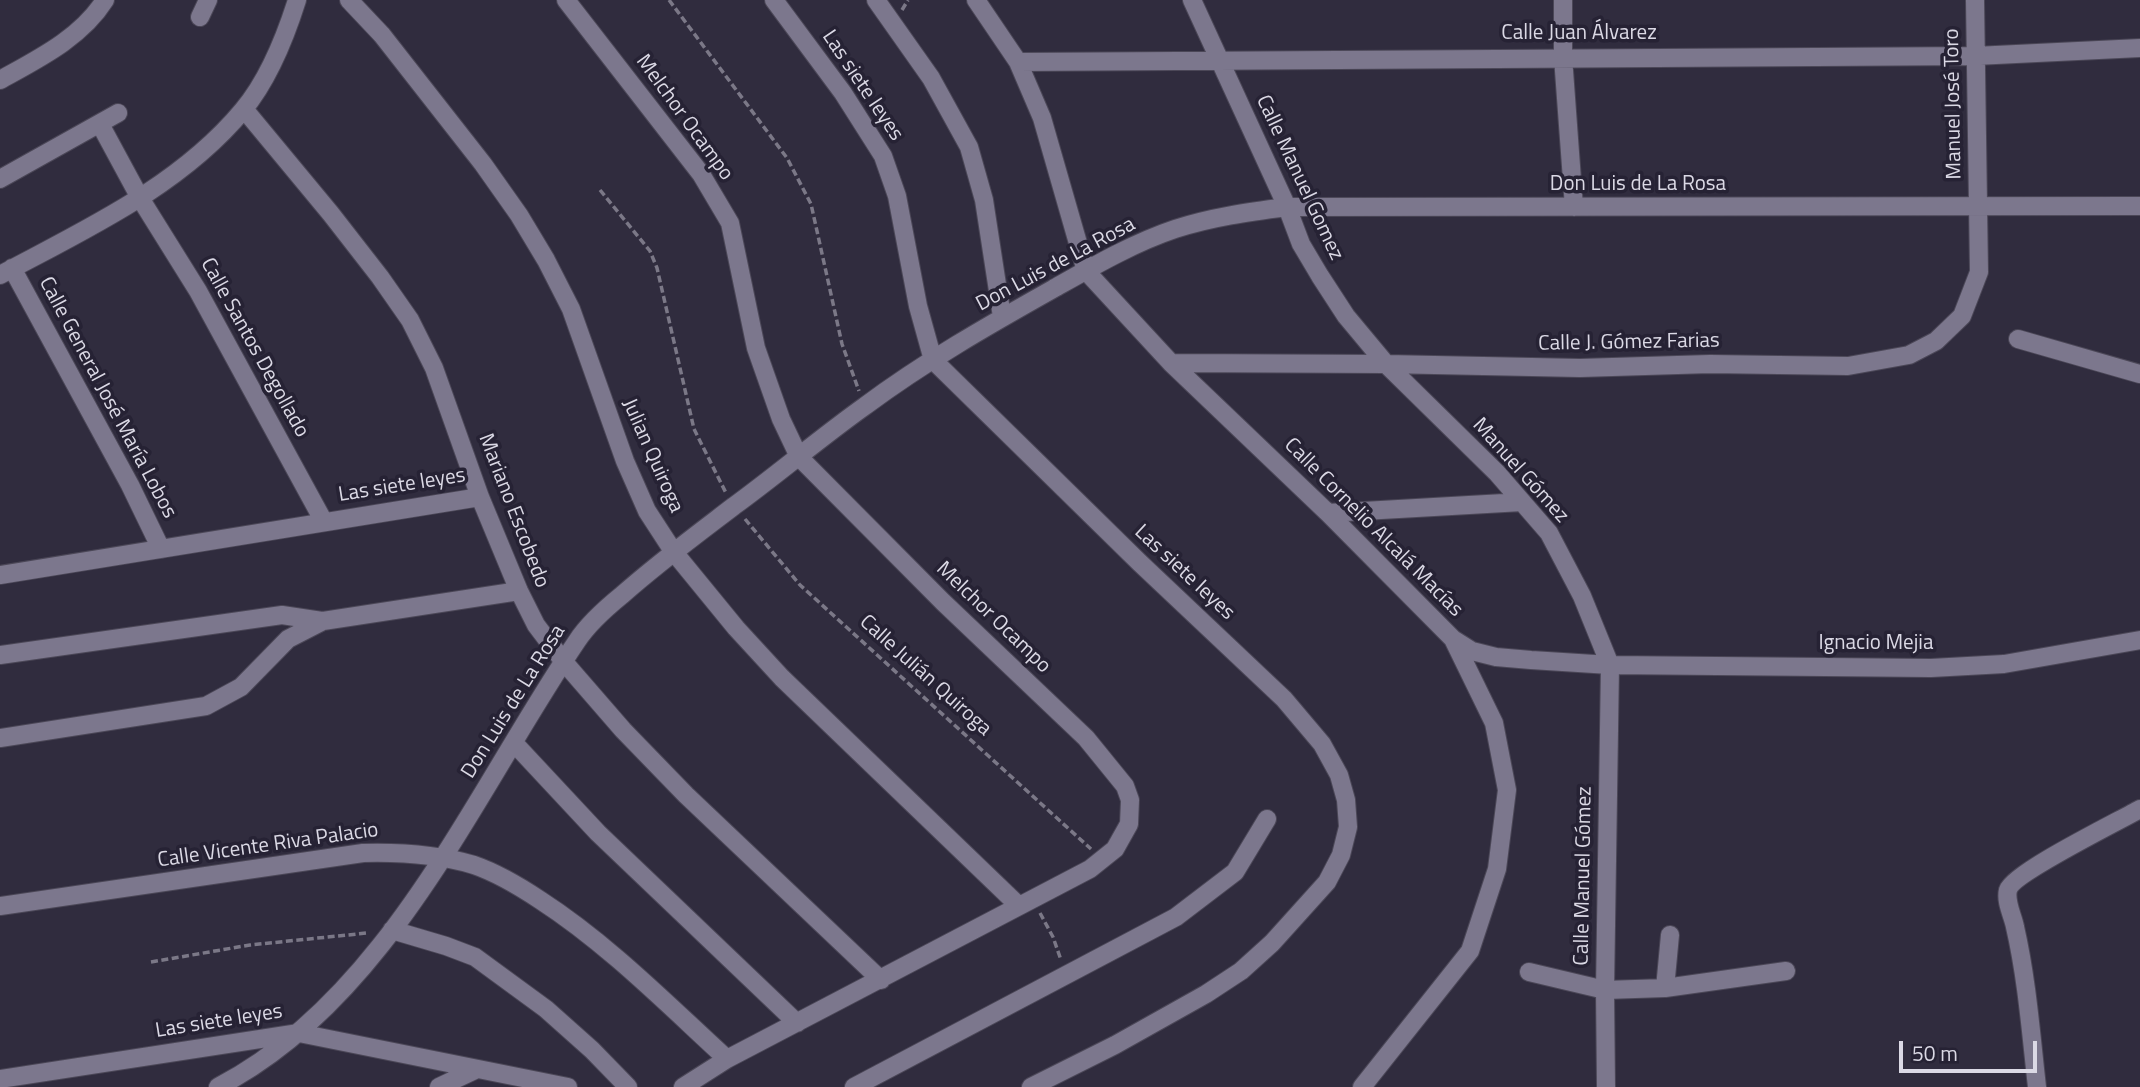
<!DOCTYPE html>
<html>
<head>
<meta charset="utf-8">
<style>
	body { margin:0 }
	#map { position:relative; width:2140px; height:1087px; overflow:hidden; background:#302c3e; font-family:"Titillium Web",sans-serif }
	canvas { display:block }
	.scale { position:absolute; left:1899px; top:1041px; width:138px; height:32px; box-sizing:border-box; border:4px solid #dbd9e5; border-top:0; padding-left:9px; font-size:21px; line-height:24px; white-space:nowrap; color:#dbd9e5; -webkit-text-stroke:5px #262234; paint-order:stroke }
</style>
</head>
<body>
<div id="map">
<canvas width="2140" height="1087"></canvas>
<div class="scale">50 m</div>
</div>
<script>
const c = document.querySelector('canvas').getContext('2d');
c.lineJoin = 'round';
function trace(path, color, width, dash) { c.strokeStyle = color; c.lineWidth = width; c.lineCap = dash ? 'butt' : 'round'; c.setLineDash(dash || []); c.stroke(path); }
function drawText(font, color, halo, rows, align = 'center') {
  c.font = font + ' "Titillium Web",sans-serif'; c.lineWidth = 7; c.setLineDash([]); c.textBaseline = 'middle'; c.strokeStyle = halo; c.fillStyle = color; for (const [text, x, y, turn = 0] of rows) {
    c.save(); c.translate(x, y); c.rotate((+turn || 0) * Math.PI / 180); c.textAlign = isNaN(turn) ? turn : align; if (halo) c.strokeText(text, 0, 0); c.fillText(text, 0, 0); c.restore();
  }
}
const path = new Path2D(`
	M669,0L787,158L811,204L842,344L859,391
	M902,10L908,0
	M600,190L650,251L657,268L694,429L726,493
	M745,519L800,585L1091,849
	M1040,913L1053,937L1061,960
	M151,962L250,945L367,933`);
const minor = new Path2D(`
	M349,0L382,35L483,164L519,215L546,260L571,309L625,461L647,511L673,551L736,628L782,678L1018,905
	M566,0L701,174L730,223L756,348L781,419L799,457L943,602L1086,738L1125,786L1130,800L1129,824L1115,849L1090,869L727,1059L683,1087
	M774,0L843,93L883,156L897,196L918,306L933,360L1140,563L1284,699L1322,744L1339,775L1346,800L1348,827L1341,855L1327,882L1272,943L1241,971L1206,994L1115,1045L1031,1087
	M876,0L931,78L969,147L984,200L1002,317
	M976,0L1018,62L1042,118L1086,271L1171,363L1328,513L1453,639L1494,723L1507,790L1497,869L1470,951L1362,1087
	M1192,0L1287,207L1301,244L1320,276L1346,316L1386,364L1497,473L1549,533L1582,596L1610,665L1605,990L1606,1087
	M1563,0V57L1574,207
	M200,17L208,0
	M1018,62L1975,56L2140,48
	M0,80C38,59 81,38 105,0
	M244,109L331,214L380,277L410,320L434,368L480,497L519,591L536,625L564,662L623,730L686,795L881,980
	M100,124L140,198L198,291L324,522
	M0,179L118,113
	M12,268L130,485L161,549
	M0,275C86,229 180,186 243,110C269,79 285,38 297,0
	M2018,339L2140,374
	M1171,363L1386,364L1580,368L1710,364L1848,366L1909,355L1936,341L1962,316L1979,272L1975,0
	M1328,513L1522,502
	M0,575L480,497
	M1453,639L1472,651L1496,657L1531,660L1610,665L1931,668L2004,664L2140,640
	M0,655L282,615L322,621
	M0,738L206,706L241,687L288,639L323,621L519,591
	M514,743L598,833L797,1023
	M0,906L363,853C401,852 437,854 474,865C497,873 519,886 540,900C608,944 667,1004 727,1059
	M392,930L446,946L475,957L546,1009L592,1050L628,1087
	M1529,972L1605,990L1665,988L1786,971
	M1665,988L1670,935
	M0,1079L299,1033L568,1087
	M218,1087C388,999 474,793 577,641C588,624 606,608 622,595C658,563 696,535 734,506C778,474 820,438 865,406C924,362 989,325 1053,289C1092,267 1133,243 1175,229C1212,217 1249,212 1287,207L2140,206
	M439,1087L477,1069
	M854,1087L1176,917L1235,872L1267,819
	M2037,1087C2031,1034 2027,979 2015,927C2013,916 2005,902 2008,890C2013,873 2119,821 2140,809`);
const streetNames = [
	["Calle Juan Álvarez",1579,34],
	["Las siete leyes",862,86,56],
	["Manuel José Toro",1954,104,-91],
	["Melchor Ocampo",684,118,54],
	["Calle Manuel Gomez",1299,178,65],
	["Don Luis de La Rosa",1638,185],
	["Don Luis de La Rosa",1056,265,-28],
	["Calle J. Gómez Farias",1629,343,-1],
	["Calle Santos Degollado",254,348,61],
	["Calle General José María Lobos",107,398,62],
	["Julian Quiroga",652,456,66],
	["Manuel Gómez",1520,471,48],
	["Las siete leyes",402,486,-9],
	["Mariano Escobedo",513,511,69],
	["Calle Cornelio Alcalá Macías",1373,528,45],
	["Las siete leyes",1184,573,43],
	["Melchor Ocampo",993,618,44],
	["Ignacio Mejia",1876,644],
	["Calle Julián Quiroga",925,676,42],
	["Don Luis de La Rosa",514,702,-58],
	["Calle Vicente Riva Palacio",268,846,-8],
	["Calle Manuel Gómez",1584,876,-89],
	["Las siete leyes",219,1022,-9]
];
trace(minor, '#4b4757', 20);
trace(path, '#7b7887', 3.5, [7, 3.5]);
trace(minor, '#7c778d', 18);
drawText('21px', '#dbd9e5', '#262234', streetNames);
</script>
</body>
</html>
